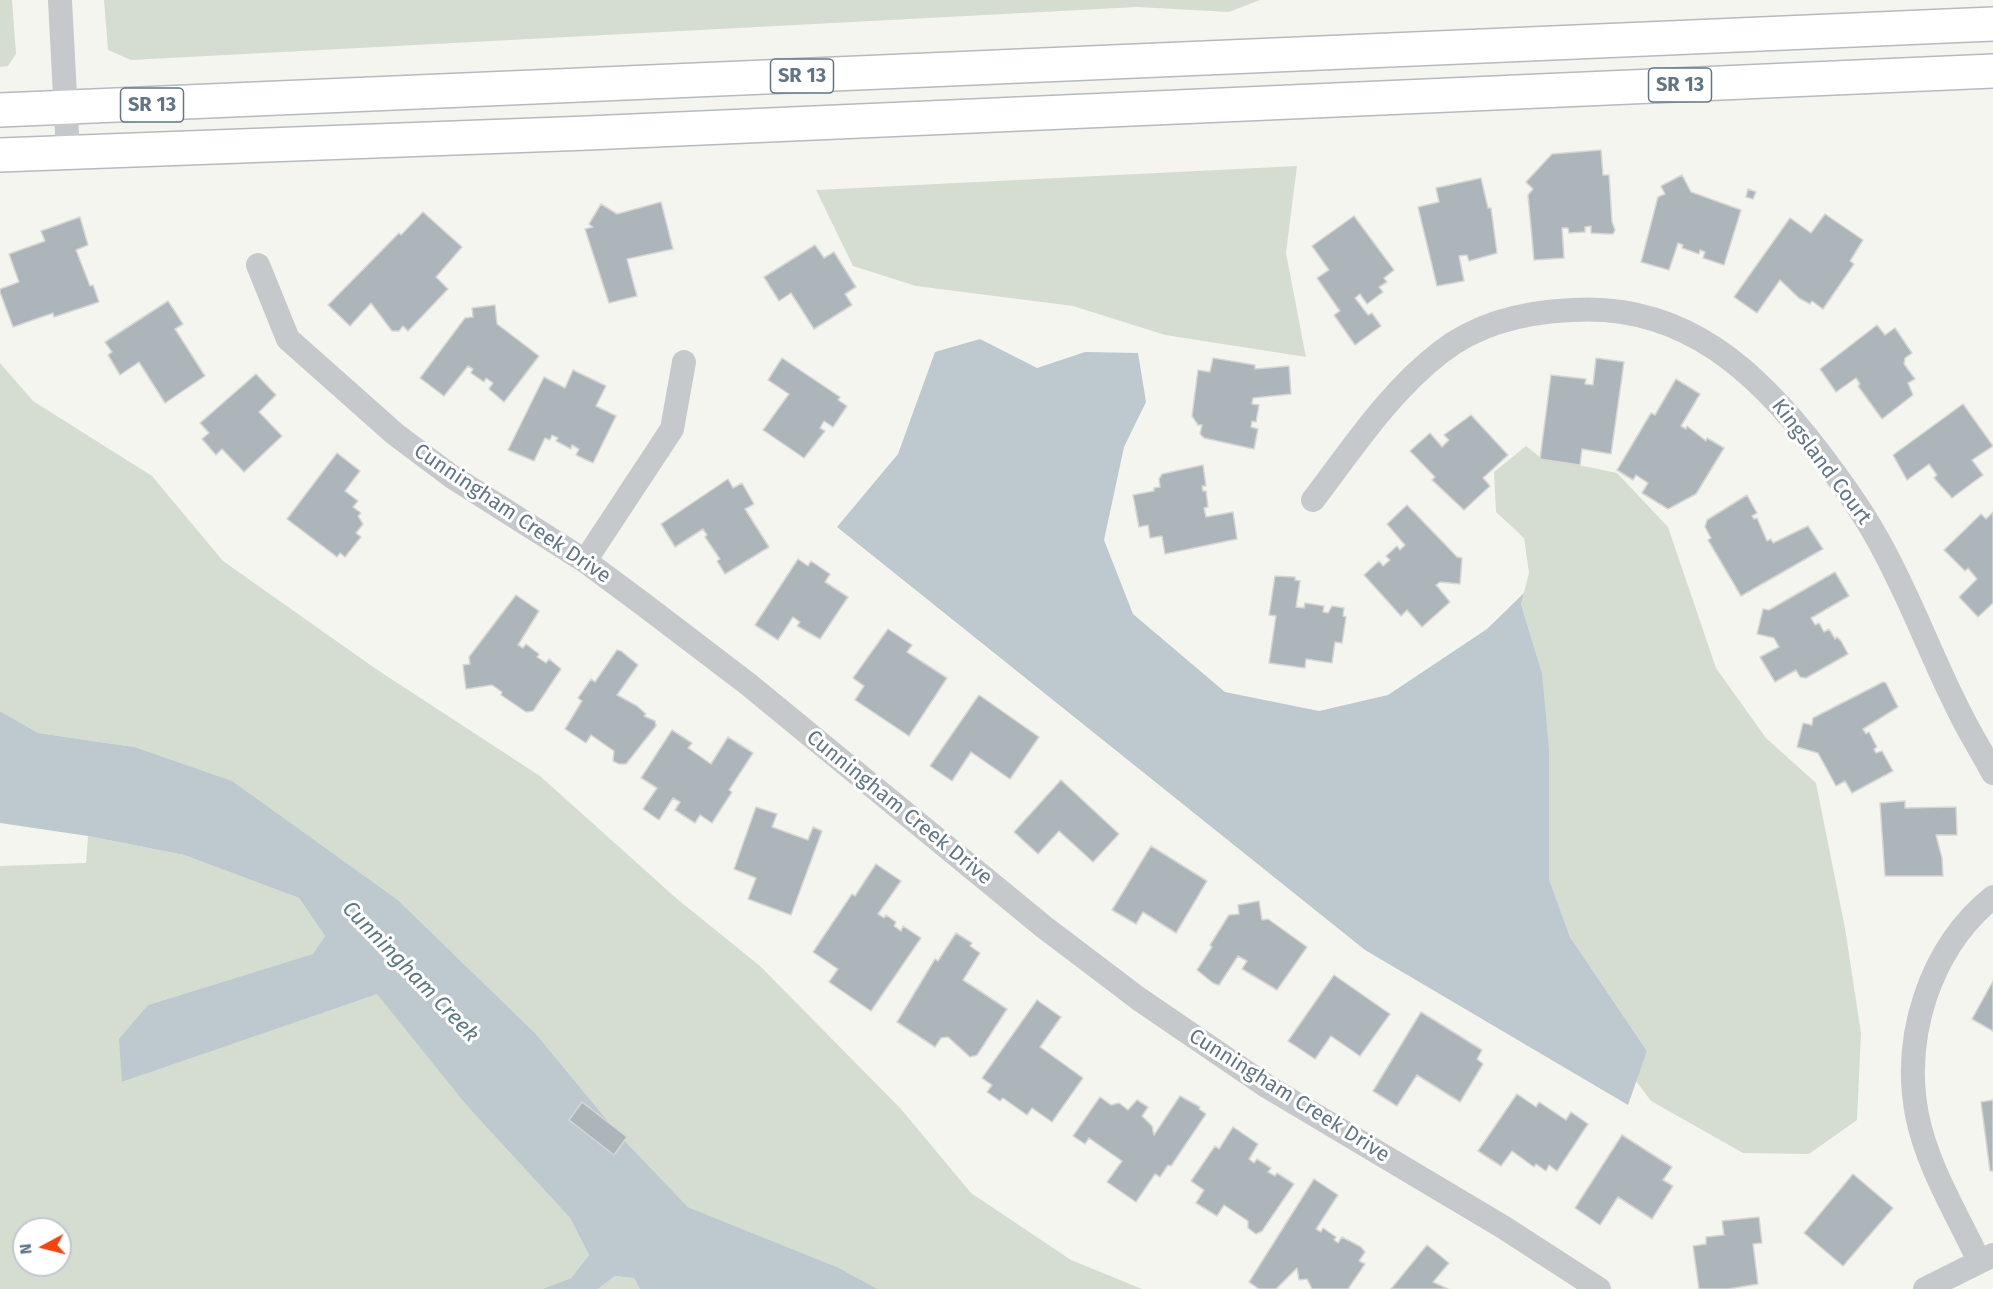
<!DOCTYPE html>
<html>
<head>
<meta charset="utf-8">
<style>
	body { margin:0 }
	#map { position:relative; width:1993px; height:1289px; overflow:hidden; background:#f5f5f0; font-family:"Fira Sans",sans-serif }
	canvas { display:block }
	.north { position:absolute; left:12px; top:1217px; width:60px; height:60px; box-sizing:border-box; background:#fff; border:2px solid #c0c8ce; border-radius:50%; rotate:263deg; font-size:16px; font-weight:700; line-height:24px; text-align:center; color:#617584 }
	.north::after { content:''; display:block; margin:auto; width:21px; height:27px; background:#f24313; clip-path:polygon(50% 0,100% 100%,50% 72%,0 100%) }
</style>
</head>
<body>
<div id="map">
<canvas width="1993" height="1289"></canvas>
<div class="north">N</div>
</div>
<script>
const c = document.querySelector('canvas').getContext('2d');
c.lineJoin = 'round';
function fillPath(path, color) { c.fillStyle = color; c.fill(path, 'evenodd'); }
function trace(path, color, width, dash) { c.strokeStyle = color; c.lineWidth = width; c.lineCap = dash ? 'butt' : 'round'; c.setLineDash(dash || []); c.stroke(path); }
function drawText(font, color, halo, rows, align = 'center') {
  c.font = font + ' "Fira Sans",sans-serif'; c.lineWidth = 6; c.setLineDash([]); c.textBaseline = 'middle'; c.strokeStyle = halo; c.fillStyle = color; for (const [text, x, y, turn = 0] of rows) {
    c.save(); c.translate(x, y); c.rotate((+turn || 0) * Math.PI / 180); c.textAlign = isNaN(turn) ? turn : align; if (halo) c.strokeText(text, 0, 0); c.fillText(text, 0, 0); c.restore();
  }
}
const green = new Path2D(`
	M0,0H12L16,54L8,66L0,67Z
	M104,0H1260L1229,12L1137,7L131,60L108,50Z
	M1297,166L1286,253L1306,357L1165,335L1073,306L916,286L853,266L816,190Z
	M0,363L33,401L152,476L223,561L376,669L540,776L676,898L760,966L901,1109L971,1193L1071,1260L1142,1289H878L837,1267L688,1207L622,1138L536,1034L399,901L134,747L38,733L0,711Z
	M1526,446L1540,457L1617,473L1668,527L1716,668L1766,738L1816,783L1845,928L1861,1033L1857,1120L1809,1154L1743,1153L1651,1101L1636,1081L1647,1051L1570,937L1549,879L1542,673L1521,604L1529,573L1524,538L1496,512L1494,472Z
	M88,836L184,855L299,898L325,936L314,954L148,1005L122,1082L377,993L467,1106L570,1218L589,1255L571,1278L542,1289H0V866L86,863ZM24,1229H60V1265H24Z
	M615,1276L634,1278L640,1289H598Z`);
const water = new Path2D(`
	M980,339L1037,368L1085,352L1138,353L1146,402L1124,447L1104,540L1133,614L1225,692L1319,711L1388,695L1487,629L1524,593L1521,604L1542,673L1549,749V879L1570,937L1647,1051L1628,1105L1365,950L837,527L898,454L935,352Z
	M0,711L38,733L134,747L232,781L399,901L536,1034L622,1138L688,1207L837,1267L878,1289H640L634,1278L615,1276L598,1289H542L571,1278L589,1255L570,1218L467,1106L377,994L122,1082L119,1039L148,1005L313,954L325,936L299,898L184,855L88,836L0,823Z`);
const building = new Path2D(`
	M1601,150L1603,175H1609L1612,222L1615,230L1613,234H1607L1591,233V226L1585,227V232L1569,233L1568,228H1562L1564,258L1534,260L1528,195L1533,189L1526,182L1552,154Z
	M1682,175L1691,192L1741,210L1724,265L1703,258L1705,252L1700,250L1699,254L1682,248L1683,245L1678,243L1669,270L1641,262L1658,197L1665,194L1661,186Z
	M1481,178L1488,208H1491L1497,253L1469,261L1467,255L1459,256L1464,281L1437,286L1418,207L1439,202L1436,188Z
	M1748,189L1756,192L1753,199L1746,197Z
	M661,202L673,249L627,259L637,296L609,303L585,229L593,227L589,224L601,204L617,214Z
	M423,212L462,247L436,277L448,289L408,331L403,326L399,331H392L371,303L350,326L328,305L399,233L401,235Z
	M1825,214L1863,240L1850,261L1854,264L1823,309L1812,301L1810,304L1799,298L1780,280L1757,313L1734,297L1790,218L1811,233Z
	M1354,216L1394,270L1384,278L1387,282L1379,287L1383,292L1367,304L1360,294L1355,298L1368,315L1372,313L1381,326L1355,345L1334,315L1340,311L1317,278L1329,270L1312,246Z
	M80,217L88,245L76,250L90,286L93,285L99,302L54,317L53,313L13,327L0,292V289L19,282L9,254L45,241L41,231Z
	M815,245L824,258L834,252L856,287L845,294L852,305L814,329L791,293L779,301L764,277Z
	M168,301L183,324L175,329L205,376L165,403L139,362L120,375L108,355L112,352L105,342Z
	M495,305L497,324L539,356L504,402L489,389L493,383L486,378L484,382L471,373L473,369L468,366L444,396L420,378L465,318L473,317L472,308Z
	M1877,325L1885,335L1895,328L1912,353L1905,358L1904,364L1915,379L1908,383L1913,395L1882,419L1858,386L1860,384L1856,378L1836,392L1820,369Z
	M782,358L840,397L838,400L847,406L833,427L824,421L820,428L825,431L804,458L763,430L789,394L768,380Z
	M1213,358L1255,365V369L1289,366L1291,394L1253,398L1252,404L1259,405L1256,422L1252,421L1251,427L1258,429L1254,449L1204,438L1200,434L1202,425H1198L1192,416L1198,370L1210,372Z
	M1596,358L1624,362L1611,454L1582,449L1580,465L1540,459L1551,375L1586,379L1585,384L1593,385Z
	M573,370L606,386L596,406L616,416L593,463L576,455L579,449L572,445L571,449L556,441L558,438L552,435L550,440L545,438L534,461L508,450L544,377L565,388Z
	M256,374L276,395L259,412L282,436L244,472L222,449L216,455L202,439L209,433L200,423Z
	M1676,379L1700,394L1681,426L1686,429L1687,426L1706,441L1707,438L1724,448L1696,494L1668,509L1642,493L1648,483L1636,475L1633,480L1617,470L1651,413L1655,415Z
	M1963,404L1993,446L1972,460L1983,475L1952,498L1934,478L1937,475L1929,464L1907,480L1893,455Z
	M1471,415L1508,455L1483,478L1490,486L1464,510L1432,480L1435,477L1410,451L1430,433L1442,447L1449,440L1444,435Z
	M337,453L360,471L345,491L358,501L353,507L361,513L358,516L363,524L356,533L361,537L345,557L340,553L337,557L287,519Z
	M1203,465L1206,486H1202L1203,491H1206L1208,507L1204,508L1206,517L1233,512L1237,539L1165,554L1162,536L1150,538L1148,525L1139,527L1133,495L1154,491V488L1160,487L1159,479L1162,474Z
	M728,479L733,488L742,483L754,504L745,509L769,547L725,574L717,561L720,559L705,537L707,535L703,529L675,547L661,524Z
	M1747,495L1757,513L1752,516L1754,519L1757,518L1767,541L1771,539L1773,543L1808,526L1823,549L1741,596L1708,540L1711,538L1705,527L1707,520Z
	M1407,505L1457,557L1462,558L1460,584L1440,582L1436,585L1450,602L1422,627L1407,610L1401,616L1364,575L1379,561L1383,566L1390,560L1386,556L1397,546L1400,550L1405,545L1387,524Z
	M1993,512V603L1978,617L1959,597L1977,579L1968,568L1965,571L1944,550L1981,514L1986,519Z
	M798,559L808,566L811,561L830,574L825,582L848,597L820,639L797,626L800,622L793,617L778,640L755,625Z
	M1835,572L1849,596L1811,618L1815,625L1819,623L1824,632L1829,629L1835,639L1837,637L1841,641L1848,654L1806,678L1800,677L1796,670L1775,682L1760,657L1779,647L1774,638L1757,634L1763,609L1769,610Z
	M1275,576L1295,577V580L1300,581L1296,607L1304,608L1305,603L1324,606L1323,612L1328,613L1332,606L1344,608L1343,616L1346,617L1342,643L1335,642L1332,663L1306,659L1305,668L1269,663L1276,616L1269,615Z
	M516,595L539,611L518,645L523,648L526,644L539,654L537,657L546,663L549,659L561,669L533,711L526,712L501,695L502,692L492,685L466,689L463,665L470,664L469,657Z
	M888,629L912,645L907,652L947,678L909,736L855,700L864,686L853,678Z
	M617,650L621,651L638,665L617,695L637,706L646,714L644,716L655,721L656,726L626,764H619L613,761L614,751L591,735L586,743L565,729L582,701L578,698L591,679L595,682Z
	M1883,682L1886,683L1898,707L1863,729L1866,734L1869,732L1877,747L1874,749L1876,753L1882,751L1893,771L1852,793L1845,781L1836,786L1818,753L1797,747L1803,723L1812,725L1813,718Z
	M979,695L1039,737L1010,779L971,752L952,781L930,766Z
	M672,730L692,743L688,748L711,764L728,737L753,753L729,790L732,792L712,823L700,815L695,823L675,810L680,802L673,798L659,820L643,809L657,788L641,778Z
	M1061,780L1119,834L1093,862L1059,831L1038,854L1014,832Z
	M1905,801V808L1956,807L1957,835H1936L1942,858L1943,876H1885L1880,803Z
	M756,807L777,814L772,827L808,840L813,827L822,831L791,915L748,899L756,878L734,869Z
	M1151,846L1207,881L1176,933L1143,912L1136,924L1112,910Z
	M876,864L901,881L878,914L884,918L886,915L896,922L894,926L901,931L903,926L921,938L871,1011L829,982L838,969L813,952L852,894L855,896Z
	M1259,901L1262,920L1268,919L1307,947L1277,990L1242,969L1247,961L1238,956L1219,985L1213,983L1197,970L1212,947L1210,945L1229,915L1239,914L1238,905Z
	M956,933L972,943L970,946L980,953L963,980L1007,1009L977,1055L970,1057L948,1037L941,1038L935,1047L897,1022L935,959L938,961Z
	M1334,975L1390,1014L1360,1056L1331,1036L1315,1059L1288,1041Z
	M1993,981V1031L1972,1019Z
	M1037,1000L1061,1017L1040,1047L1083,1078L1052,1122L1032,1108L1027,1115L1003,1098L1000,1101L987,1092L992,1085L982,1078Z
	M1421,1012L1482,1050L1477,1059L1483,1064L1460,1102L1417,1075L1397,1106L1373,1091Z
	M1517,1094L1536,1107L1539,1102L1566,1120L1571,1112L1588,1124L1557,1171L1549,1165L1546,1171L1536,1164L1534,1167L1512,1151L1501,1166L1478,1151Z
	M1180,1096L1200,1107L1199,1109L1206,1114L1171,1166L1168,1165L1160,1177L1155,1174L1136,1202L1107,1182L1122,1161L1089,1138L1085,1144L1073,1136L1100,1097L1111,1105L1119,1103L1128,1110L1137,1100L1148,1107L1142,1116L1152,1126L1154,1135Z
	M1993,1100V1171H1990L1981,1102Z
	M582,1102L627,1137L614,1155L569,1120Z
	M1233,1127L1258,1144L1249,1159L1254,1163L1257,1159L1271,1168L1268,1172L1275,1176L1277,1173L1294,1184L1262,1231L1256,1234L1248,1228V1221L1224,1205L1217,1216L1196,1203L1204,1190L1191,1181L1215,1146L1219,1149Z
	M1622,1135L1672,1167L1663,1180L1673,1186L1652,1219L1618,1197L1600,1225L1575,1208Z
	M1853,1174L1893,1208L1843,1266L1804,1233Z
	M1314,1179L1338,1195L1316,1229L1321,1232L1323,1228L1336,1237L1334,1240L1338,1243L1342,1237L1361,1247L1365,1252L1359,1261L1365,1264L1348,1289H1312L1307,1279L1299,1280L1297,1268L1276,1289H1259L1249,1282Z
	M1759,1217L1762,1243L1753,1244L1758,1284L1728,1289H1699L1693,1246L1706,1244V1237L1724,1235L1722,1221Z
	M1427,1245L1449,1263L1433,1282L1448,1289H1391Z`);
const street = new Path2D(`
	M60,0L68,153
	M258,265L288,339L395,434L451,476L585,561L643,604L748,684L1044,927L1139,999L1268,1087L1503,1227L1599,1289
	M1313,500C1352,449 1389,392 1441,352C1478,323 1526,312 1572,310C1685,303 1758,372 1821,455C1841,482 1861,509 1877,538C1909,594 1930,654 1959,711C1969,732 1982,752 1993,773
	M585,561L672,429L684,362
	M1979,1261C1957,1214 1927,1166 1917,1115C1902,1036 1930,948 1993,897
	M1925,1289L1993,1255`);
const primary = new Path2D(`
	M0,110L1993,24
	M0,155L588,133L1993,71`);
const shields = [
	[802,76,63],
	[1680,85,63],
	[152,105,63]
];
const shieldNames = [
	["SR 13",802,76],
	["SR 13",1680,85],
	["SR 13",152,105]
];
const streetNames = [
	["Kingsland Court",1821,462,53],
	["Cunningham Creek Drive",512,514,34],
	["Cunningham Creek Drive",899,808,39],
	["Cunningham Creek Drive",1289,1096,32]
];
const waterNames = [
	["Cunningham Creek",410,972,46]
];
fillPath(green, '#d5ddd1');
fillPath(water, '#bdc9ce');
fillPath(building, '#acb5b9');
trace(building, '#d6d6d3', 1.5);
trace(primary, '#b6babe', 36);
trace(street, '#c6c9cc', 24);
trace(primary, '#fff', 33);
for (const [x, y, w] of shields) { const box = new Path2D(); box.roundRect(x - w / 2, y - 17, w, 34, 4.5); c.fillStyle = '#fff'; c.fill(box); trace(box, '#617584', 1.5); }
drawText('bold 20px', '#617584', null, shieldNames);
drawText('21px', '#617584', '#fff', streetNames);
drawText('italic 22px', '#5c7882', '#fff', waterNames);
</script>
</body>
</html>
